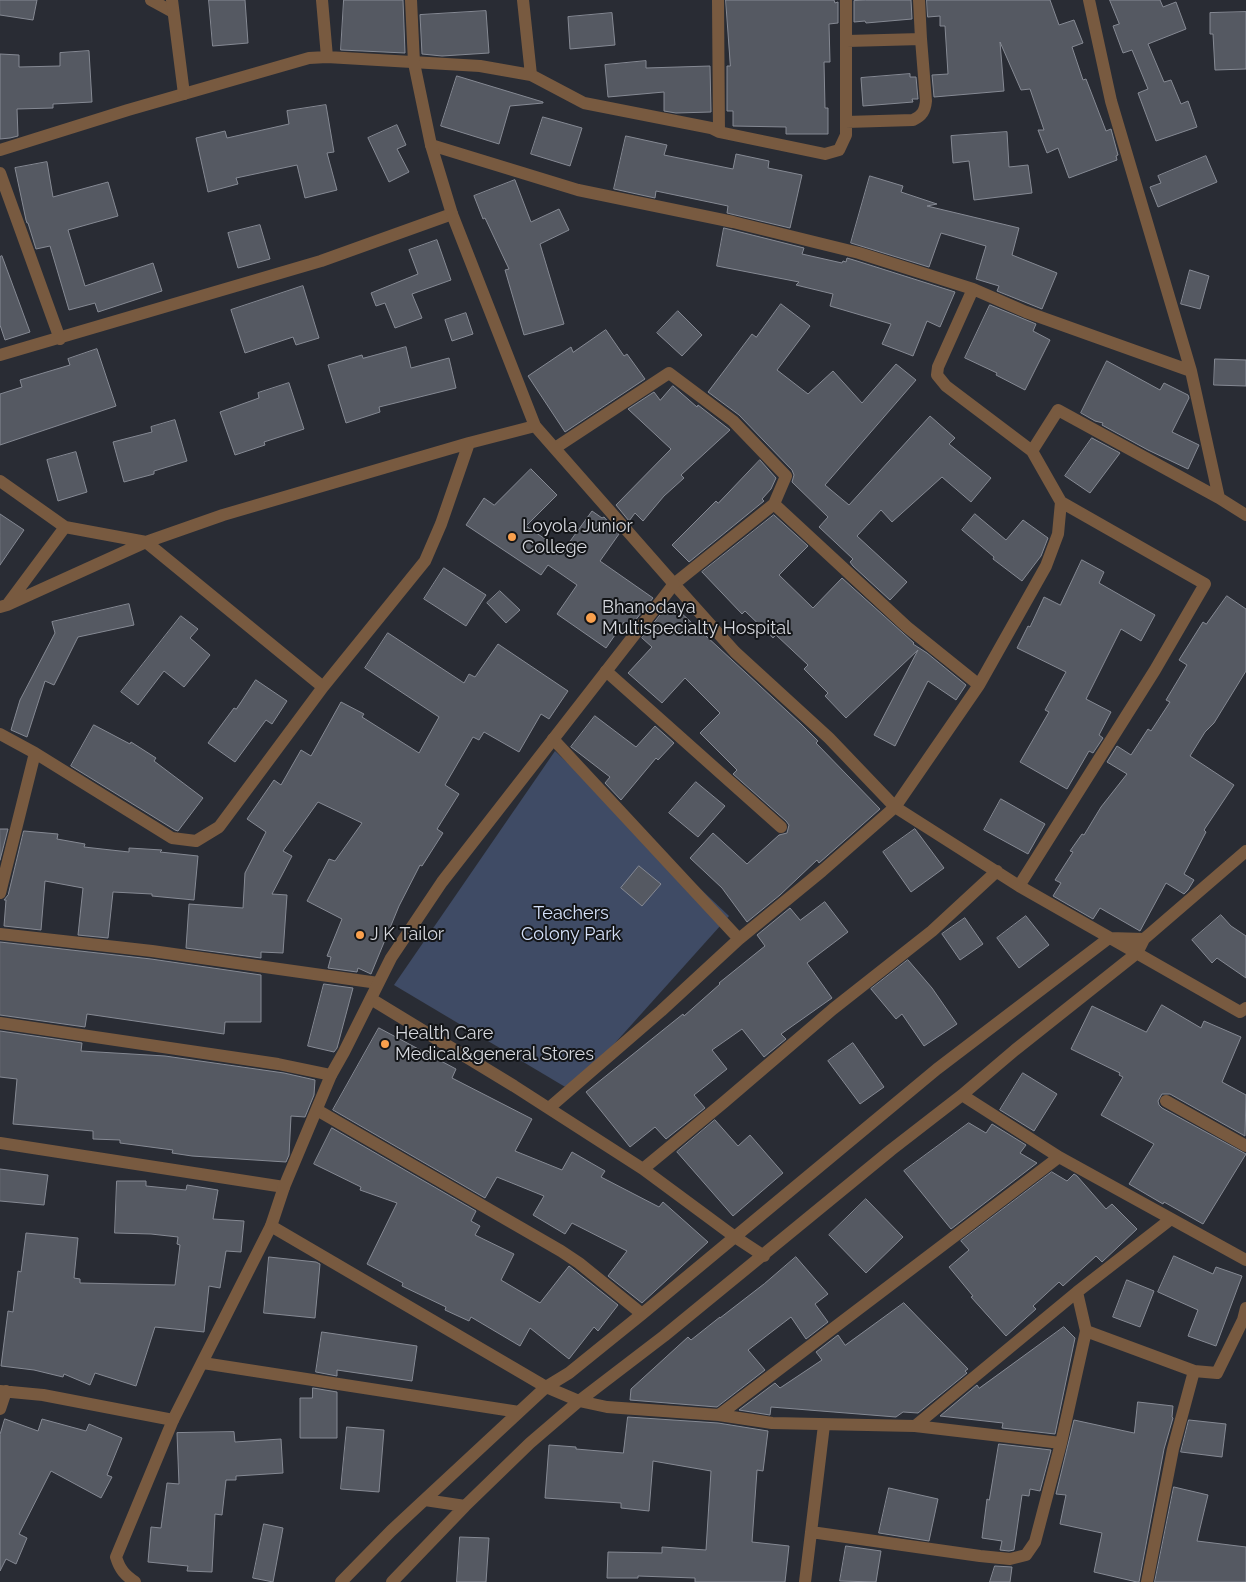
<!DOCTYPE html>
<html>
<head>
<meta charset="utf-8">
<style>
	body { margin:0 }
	canvas { display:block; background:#292c34 }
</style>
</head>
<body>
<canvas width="1246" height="1582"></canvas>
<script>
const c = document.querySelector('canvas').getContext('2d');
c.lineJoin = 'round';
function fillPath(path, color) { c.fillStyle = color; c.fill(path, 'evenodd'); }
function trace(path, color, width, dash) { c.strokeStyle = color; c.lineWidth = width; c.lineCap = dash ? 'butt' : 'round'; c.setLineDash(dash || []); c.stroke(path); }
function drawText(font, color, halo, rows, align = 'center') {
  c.font = font + ' Raleway,sans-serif'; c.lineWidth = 4; c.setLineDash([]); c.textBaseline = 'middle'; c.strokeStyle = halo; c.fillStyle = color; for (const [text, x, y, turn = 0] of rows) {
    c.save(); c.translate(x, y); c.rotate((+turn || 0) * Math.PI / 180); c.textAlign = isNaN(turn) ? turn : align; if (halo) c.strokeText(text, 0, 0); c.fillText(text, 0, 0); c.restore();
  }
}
const green = new Path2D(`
	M555,751L729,916L572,1091L394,985Z`);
const building = new Path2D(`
	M0,0H37L33,20L0,15Z
	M209,0H245L248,43L213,46Z
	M344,0H403L405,53L341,50Z
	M726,0H834L835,3L838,2V23L829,24L830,62H824L825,108H828V134H786V127L733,126V111H727V66H730Z
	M866,0H911L912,19L866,23L865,21L854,22V1Z
	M927,0H1050L1059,25L1074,20L1083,43L1072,47L1083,80L1086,79L1106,131L1111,129L1118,155L1116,156L1117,160L1069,178L1058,148L1047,153L1038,130H1044L1030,89L1021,90L1000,42L1004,91L934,97L932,75L948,74L945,26H940V16L928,17Z
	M1110,0H1160L1163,7L1176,2L1186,29L1148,44L1164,82L1171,80L1181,104L1188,101L1197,127L1156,141L1138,93L1148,89L1132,50L1123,53L1113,26L1119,24Z
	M486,11L489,53L442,56L422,54L420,15Z
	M1246,12V69L1215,70L1213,34H1210V13Z
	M612,13L615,45L570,49L568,17Z
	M89,51L92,102L53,104V108L17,109L18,136L10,138L0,139V54L19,55V67L60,66V53Z
	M646,61V68L710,66L711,112L676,113L664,111V92L608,97L605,65Z
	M910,74V77H916L918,99H912L913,102L863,106L861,78Z
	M457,76L543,102V103L510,106L499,144L441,126Z
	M326,105L334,152L327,153L337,190L305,198L297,165L236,178L238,184L208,192L196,138L225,131L227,138L289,124L287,111Z
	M543,117L582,128L570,166L531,154Z
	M397,125L406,145L397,149L409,172L389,182L368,138Z
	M1007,132L1009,167L1028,165L1032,193L974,200L969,161L953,163L951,136Z
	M626,136L667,145L664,155L733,169L736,154L769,161L768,168L802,175L790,228L727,213L728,206L709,202L656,191L655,198L614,189Z
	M1206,156L1217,182L1158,207L1150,187L1161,183L1158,176Z
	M47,162L53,197L108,182L118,216L68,230L85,286L153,263L162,291L98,312L95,303L69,310L50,246L36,249L28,223H27L26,220L15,168Z
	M870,176L903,186L901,192L937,204L927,206L1019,228L1012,255L1057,273L1042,309L997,291L999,286L976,279L986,246L941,233L929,267L851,243Z
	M515,180L531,222L559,209L569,230L540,244L564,324L524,335L505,270L509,269L485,218L483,219L474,196Z
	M260,225L270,259L238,268L228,233Z
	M724,228L804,248L802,254L842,263L843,261L846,262L847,258L857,261L955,292L940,327L927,321L913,356L882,344L891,324L830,306L833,294L796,285L799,282L717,266Z
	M437,240L451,280L412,294L422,318L395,328L385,303L376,306L371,293L418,274L409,250Z
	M2,256L30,332L5,340L0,325V257Z
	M1190,270L1209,276L1200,309L1181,304Z
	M303,286L319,338L296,345L293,337L245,353L231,310Z
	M781,304L810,326L777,370L808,394L833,371L862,403L896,364L916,380L825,485L849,505L930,416L955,438L949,444L991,478L971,502L942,477L892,522L881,510L857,536L907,582L890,600L853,566L850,562L853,559L819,527L828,517L792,482L794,475L792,470L739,415L708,392L752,334L756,337Z
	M990,305L1036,324L1033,331L1050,340L1025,390L996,375L997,373L965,358Z
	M678,311L702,335L682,356L657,333Z
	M466,313L473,334L452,341L445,320Z
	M606,330L624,356L627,354L645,379L565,432L528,376L571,347L573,352Z
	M406,347L411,368L449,358L456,388L379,407L380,412L346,423L328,365L362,355L363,358Z
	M97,349L116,406L0,445V394L22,387L20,380L70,365L68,359Z
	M1215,359L1246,360V386L1214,385Z
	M1107,361L1160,390L1164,383L1188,395L1189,398L1172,432L1199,445L1188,469L1148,450L1102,425L1103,423L1095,421L1081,413Z
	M289,383L304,429L264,442L265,445L235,455L220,412L259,398L258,393Z
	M673,386L697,407L698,405L730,430L681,475L684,478L664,496L643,521L635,513L629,521L616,505L671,449L628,409L654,392L660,400Z
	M175,420L187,461L154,471V474L124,482L113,442L152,432L151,427Z
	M1092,438L1120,453L1090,493L1065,476Z
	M76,452L87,492L58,501L47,460Z
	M760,460L776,478L771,489L762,499L764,501L689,562L672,545L716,501L718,503Z
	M531,469L557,495L526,526L563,551L592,511L602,518L604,517L619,534L600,561L653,598L630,627L624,622L606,648L557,614L577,585L548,565L541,575L466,525L484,498L494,505Z
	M0,514L24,530L0,565Z
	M975,514L1006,540L1023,520L1048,538L1041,556L1022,581L993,559L994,557L962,530Z
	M774,515L808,546L779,575L813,608L842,578L914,643L913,644L927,653L966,685L956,700L928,681L895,746L874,735L918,650L846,718L825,696L828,693L804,669L808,665L776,635L773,638L745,611L742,614L702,572Z
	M1082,560L1104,572L1099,583L1155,615L1141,641L1121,629L1086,699L1111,712L1099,735L1103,738L1093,753L1089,751L1067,789L1020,762L1049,712L1045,710L1066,672L1017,648L1028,626L1030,627L1044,597L1060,605Z
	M444,568L486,595L466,626L424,599Z
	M500,591L520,610L506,623L487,603Z
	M1227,596L1246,609V671L1214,723L1205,732L1190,756L1234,785L1204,830L1206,832L1184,874L1194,880L1188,890L1184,894L1166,883L1140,931L1100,908L1093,919L1053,896L1061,883L1055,880L1073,852L1070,851L1082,834L1084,835L1101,807L1127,774L1107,762L1117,746L1131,755L1148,729L1151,731L1170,702L1166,700L1187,665L1179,660L1203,622L1206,624Z
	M129,604L134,625L78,637L54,685L45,681L27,737L11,730L20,700L55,633L52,622Z
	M666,608L675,614L678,610L801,724L818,741L816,743L880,809L819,863L817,860L780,895L747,922L722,888L690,858L713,833L747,864L779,835L787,833L789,825L786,821L733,774L737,770L700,733L720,713L685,678L662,703L628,673L652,647L642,638Z
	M181,616L198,629L190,638L210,655L184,687L164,671L138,705L121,692Z
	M388,633L464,683L469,674L475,677L498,644L568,691L549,719L541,714L519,752L484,732L479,740L473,737L445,785L459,794L437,829L443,833L422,866L420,865L399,906L371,974L358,968L357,972L328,968L331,957L327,956L342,919L307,901L329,859L335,861L362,823L318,802L283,851L292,856L272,894L287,895L283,953L261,952V958L186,948L189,904L243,908L245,873L266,832L247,819L274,780L281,785L301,750L311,756L341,702L364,714L362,717L419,753L439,717L365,668Z
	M256,680L287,701L272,724L266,720L235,762L208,743L234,708L236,709Z
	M595,716L636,747L655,726L674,743L658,760L656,758L621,800L605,783L610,777L571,747Z
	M94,725L130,744L131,742L156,758L154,761L203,798L178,831L175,830L71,766Z
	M696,782L725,806L698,837L669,813Z
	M1001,799L1045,824L1028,854L984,830Z
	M0,829H8L0,860Z
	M915,829L944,868L911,892L883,852Z
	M24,831L58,834L57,839L85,844L84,847L129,852V848L162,850L160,852L198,856L194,900L152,896V894L113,892L108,938L78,935L83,888L45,881L41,930L4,926L6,900H4L8,895Z
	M639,866L661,884L642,906L621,888Z
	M825,902L848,932L807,963L832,998L781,1034L786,1039L764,1057L742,1029L712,1050L727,1069L694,1095L705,1108L666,1139L655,1127L630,1147L586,1092L683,1014L684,1016L720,984L719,983L765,946L757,935L790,908L800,920Z
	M1221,915L1231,926L1246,936V978L1217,958L1212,963L1192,940Z
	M1026,916L1049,945L1019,968L997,938Z
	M965,918L983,944L960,960L942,934Z
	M0,942L151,959L261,975V1022H225L224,1034L87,1014L85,1027L0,1015Z
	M908,960L932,988L957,1024L924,1046L902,1014L896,1019L871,989Z
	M324,984L353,988L337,1048L334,1052L308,1046Z
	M1162,1005L1201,1028L1204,1021L1241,1037L1222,1082L1246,1095L1245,1136L1170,1094H1162L1158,1101L1159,1105L1162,1108L1246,1154L1203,1224L1164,1202L1163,1204L1129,1184L1154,1144L1101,1115L1123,1077L1119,1075L1120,1073L1071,1049L1092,1006L1146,1032Z
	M379,1028L456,1069L452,1078L532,1119L515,1151L562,1170L572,1152L605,1171L601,1177L659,1207L663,1202L708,1242L642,1303L608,1276L627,1251L572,1223L565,1234L533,1215L544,1196L497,1177L485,1198L333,1110Z
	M0,1031L82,1043L81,1051L165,1056L284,1073L315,1080L314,1095L305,1117L291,1116L289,1155L286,1162L192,1156L172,1153L173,1150L120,1143V1140L93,1139V1131L13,1124L17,1079L0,1077Z
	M853,1043L884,1087L860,1104L828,1061Z
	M1023,1073L1057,1094L1034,1131L1000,1110Z
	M715,1120L738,1146L750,1135L783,1173L733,1216L677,1152Z
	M969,1123L986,1133L992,1124L1026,1145L1020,1153L1037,1163L951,1229L904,1171Z
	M332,1128L476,1211L471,1221L480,1226L475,1235L514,1254L501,1280L540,1303L569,1266L618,1305L598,1331L594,1327L569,1359L530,1328L520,1346L471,1317L469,1321L445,1310L446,1307L402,1286L403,1283L367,1264L397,1203L360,1190L361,1187L314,1164Z
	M0,1169L48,1175L44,1205L0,1201Z
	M1052,1172L1067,1181L1074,1174L1077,1176L1106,1209L1112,1204L1137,1229L1102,1262L1096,1256L1063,1286L1059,1282L1033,1306L1036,1309L1006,1336L971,1297L973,1296L949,1267L969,1250L961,1241Z
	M117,1181H146V1186L186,1190L187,1185L218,1190L213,1219L244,1221L241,1252L226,1251L220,1288L209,1286L204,1332L155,1327L136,1386L95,1373L90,1385L64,1374L63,1377L34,1370L1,1366L8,1311L13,1312L18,1271L21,1272L26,1233L78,1238L74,1278L80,1279V1283L175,1285L180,1245L177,1244L178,1237L151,1234L115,1233Z
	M866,1199L903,1237L866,1273L829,1235Z
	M1174,1256L1213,1274L1216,1267L1242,1276L1216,1346L1188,1336L1198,1310L1158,1292Z
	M269,1257L316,1262L320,1264L315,1318L264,1313Z
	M796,1257L828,1294L815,1304L828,1322L806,1339L791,1317L748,1350L765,1370L717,1407L630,1400L631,1389L688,1337L691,1340L720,1317V1318L764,1284Z
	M1127,1280L1154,1291L1140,1327L1113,1317Z
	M904,1303L968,1369L965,1371L967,1373L918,1413L903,1412L896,1417L771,1407L770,1415L739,1410L775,1383L780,1388L822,1360L816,1352L838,1335L845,1345Z
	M1064,1327L1075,1338L1055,1434L1002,1428L1003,1423L940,1416L977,1385L979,1388Z
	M322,1332L417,1346L412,1381L337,1370V1376L316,1372Z
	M313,1388L337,1392V1438H300V1398H312Z
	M1138,1402L1173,1406L1172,1417L1173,1418L1164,1449L1139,1582H1137L1094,1572L1102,1533L1060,1524L1066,1495L1056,1494L1074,1420L1134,1433Z
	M628,1417L718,1423L768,1431L763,1471L757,1470L752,1542L789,1546L785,1582H695V1578L638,1576V1578H607L608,1552L662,1553V1547L706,1550L711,1471L653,1461L649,1511L621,1508V1503L545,1498L549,1445L576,1447V1449L623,1453Z
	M5,1419L38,1431L42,1419L86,1431L89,1424L122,1438L107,1475L112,1477L101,1498L51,1471L19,1534L27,1538L16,1564L6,1559L0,1571V1435Z
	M1189,1420L1226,1424L1222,1457L1181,1452Z
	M347,1427L384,1430L379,1492L341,1489Z
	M234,1432L235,1442L281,1439L283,1473L236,1476V1480H226L222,1515L215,1514L212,1572L187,1571L188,1566L148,1562L151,1527L161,1528L167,1483L179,1484L177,1433Z
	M999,1444L1051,1450L1040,1491L1030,1489L1029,1496L1022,1495L1014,1550L1009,1551L1000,1550L1002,1541L982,1538L987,1499L989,1500Z
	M1174,1487L1208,1495L1197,1541L1246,1547V1582H1155Z
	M889,1488L938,1499L929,1541L879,1533Z
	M264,1524L283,1528L273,1582L253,1578Z
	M460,1537L489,1538L486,1582H457Z
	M846,1546L881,1551L876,1582L840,1581Z
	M995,1566L1012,1567L1010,1582H990Z`);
const minor = new Path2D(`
	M151,0L173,12
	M322,0L327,57
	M523,0L531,75
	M847,41L921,39L919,0
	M846,122L913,120C922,116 925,111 926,101L921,39
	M719,132L825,154L839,150L846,135V0
	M431,145L578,190L733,222L859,253L973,289L1026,312L1191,371
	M0,150L128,110L309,58L327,57L480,66L531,75L584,103L711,128L719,132L718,0
	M0,173L60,339
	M973,289L938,367L937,375L946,386L1032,451L1058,410L1219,498L1191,371L1111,101L1089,0
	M0,355L321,261L452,214
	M0,481L65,527
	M1219,498L1246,515
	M774,504L674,584L735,652L829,738L895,807L1019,886L1240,1012L1246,1008
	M0,607L7,605L146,542L65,527L7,605
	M606,671L781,827
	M979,685L1046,566L1058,534L1061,502L1032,451
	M323,687L425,561L441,524L469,443L535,426
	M0,734L35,753L0,893
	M553,739L739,939
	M35,753L172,838L196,841L219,827L323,687L146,542L223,515L469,443
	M1019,886L1155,670L1205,584L1061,502
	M0,934L152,951L378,983
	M371,999L514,1086L643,1169L735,1237L764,1256
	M0,1023L278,1064L331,1075
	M962,1095L1059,1157L1246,1260
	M1166,1101L1246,1146
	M549,1108L661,1011L739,939L822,871L895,807L979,685L907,627L774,504L786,476L733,421L669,373L555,448
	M317,1110L561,1251L579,1263L642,1314
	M0,1143L284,1187
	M643,1169L723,1103L833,1009L932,931L997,871
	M271,1226L546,1387L579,1401L607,1407L719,1415L772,1423L915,1426L1077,1292L1171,1219
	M1086,1331L1194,1371
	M203,1363L519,1412
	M0,1391L43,1395L173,1420
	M0,1409L6,1391
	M719,1415L1059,1157
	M915,1426L1061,1443L1086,1331L1077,1292
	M425,1500L465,1506
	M811,1532L980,1556L1010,1559L1026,1555L1035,1542L1061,1443
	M341,1582L391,1531L546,1387L569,1373L642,1314L937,1069L1109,938L1144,939
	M392,1582L465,1506L530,1443L579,1401L664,1336L891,1150L962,1095L1015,1050L1137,953L1144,939L1246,851
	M805,1582L824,1425
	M1147,1582L1173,1449L1194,1371L1217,1373L1243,1320L1246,1308`);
const tertiary = new Path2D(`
	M172,0L184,94
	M135,1582C125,1575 120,1570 116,1557L173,1420L271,1226L284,1187L331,1075L344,1052L391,958L442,882L674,584L535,426L452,214L431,145L414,63L411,0`);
const markers = [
	[512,537,5,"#f9a04d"],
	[591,618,6,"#f9a04d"],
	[360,935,5,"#f9a04d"],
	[385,1044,5,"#f9a04d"]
];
const poiNames = [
	["Loyola Junior",522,527],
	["College",522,548],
	["Bhanodaya",602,608],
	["Multispecialty Hospital",602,629],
	["J K Tailor",370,935],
	["Health Care",395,1034],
	["Medical&general Stores",395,1055]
];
const parkNames = [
	["Teachers",571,914],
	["Colony Park",571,935]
];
fillPath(green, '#3f4b65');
fillPath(building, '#555962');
trace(building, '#858993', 1);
trace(minor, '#785a40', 12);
trace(tertiary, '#785a40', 12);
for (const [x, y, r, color] of markers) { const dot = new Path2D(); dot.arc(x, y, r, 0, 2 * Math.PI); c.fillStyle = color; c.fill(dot); trace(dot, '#131518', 2); }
drawText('18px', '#d5d7dd', '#131518', poiNames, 'left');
drawText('18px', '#d5e1fa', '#131518', parkNames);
</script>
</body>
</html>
